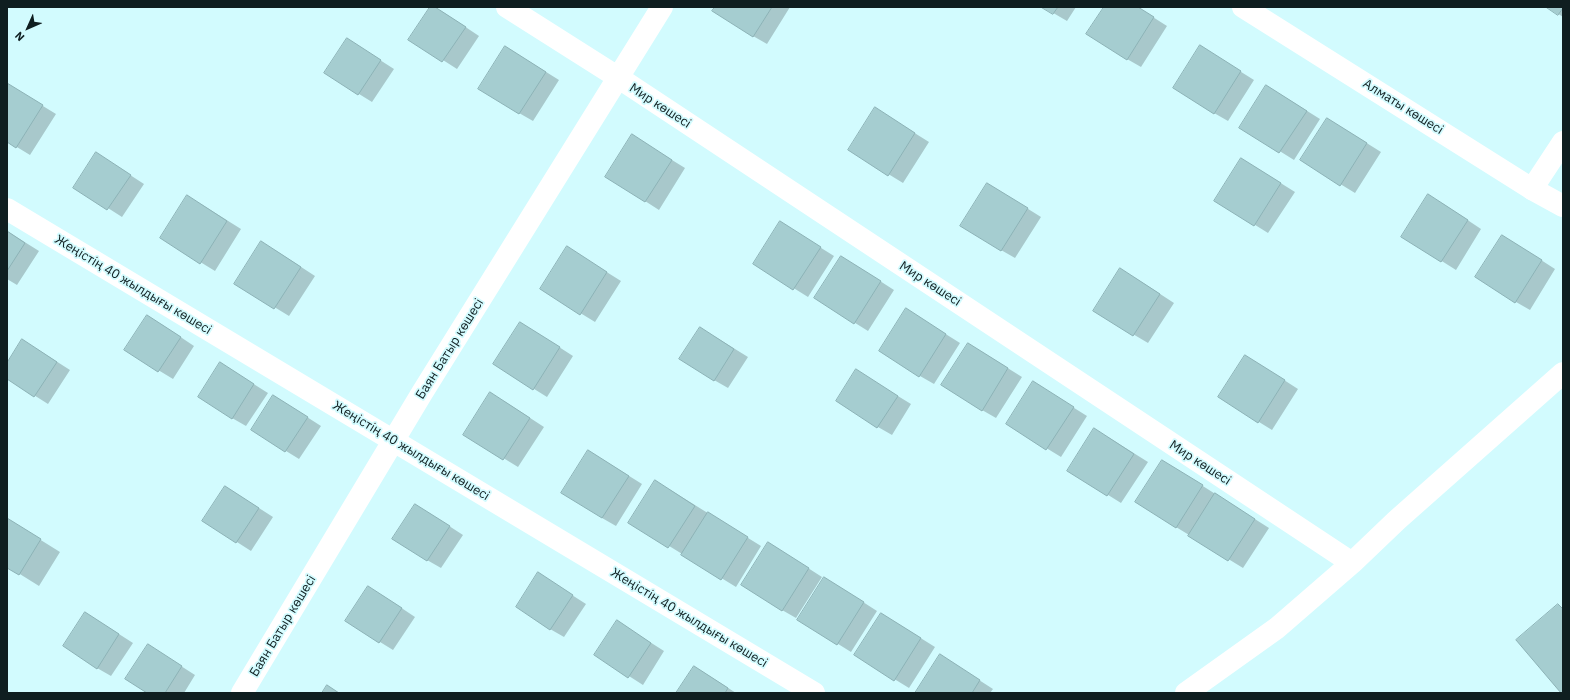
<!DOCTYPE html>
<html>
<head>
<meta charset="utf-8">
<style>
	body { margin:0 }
	#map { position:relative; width:1570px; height:700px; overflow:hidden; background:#d2fbfe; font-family:"IBM Plex Sans",sans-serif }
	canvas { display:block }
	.frame { position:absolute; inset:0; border:8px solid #0f1e20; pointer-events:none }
	.north { position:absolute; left:8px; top:8px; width:40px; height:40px; -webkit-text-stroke:3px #d2fbfe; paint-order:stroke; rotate:225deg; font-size:11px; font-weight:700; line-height:16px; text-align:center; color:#0f1e20 }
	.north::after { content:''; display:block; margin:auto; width:14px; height:18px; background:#0f1e20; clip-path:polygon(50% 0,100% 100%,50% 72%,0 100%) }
</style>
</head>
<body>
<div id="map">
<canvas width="1570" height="700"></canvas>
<div class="frame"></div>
<div class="north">N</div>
</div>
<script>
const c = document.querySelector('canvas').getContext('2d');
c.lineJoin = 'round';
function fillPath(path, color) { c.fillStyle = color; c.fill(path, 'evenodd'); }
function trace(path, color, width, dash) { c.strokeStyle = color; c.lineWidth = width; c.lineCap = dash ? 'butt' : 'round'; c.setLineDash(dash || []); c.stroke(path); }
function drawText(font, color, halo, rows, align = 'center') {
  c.font = font + ' "IBM Plex Sans",sans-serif'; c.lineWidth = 3.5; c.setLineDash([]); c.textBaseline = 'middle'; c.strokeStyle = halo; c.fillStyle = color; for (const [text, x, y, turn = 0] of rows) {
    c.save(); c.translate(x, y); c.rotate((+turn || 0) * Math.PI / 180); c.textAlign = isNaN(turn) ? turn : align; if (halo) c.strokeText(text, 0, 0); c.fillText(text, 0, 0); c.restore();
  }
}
const shadow = new Path2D(`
	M431,7H434L446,14L479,36L457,69L410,39Z
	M716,7H790L767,44L753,36Z
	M1043,7H1076L1067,21Z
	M1105,7H1137L1167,26L1141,67L1127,59Z
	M1548,7H1563V17Z
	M347,39L394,69L372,102L325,73Z
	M506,47L559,80L533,121L519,113Z
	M1214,55L1254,80L1228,121L1214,113Z
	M7,84L56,114L30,155L7,141Z
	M1280,94L1320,119L1294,160L1241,127Z
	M889,117L929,142L903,183L849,150Z
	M1341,127L1381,152L1355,193L1301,160Z
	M646,144L685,168L659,210L606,176Z
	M110,162L144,184L122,217L75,187Z
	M1255,167L1295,192L1268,233L1215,200Z
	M1001,192L1041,217L1015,258L1001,250Z
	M1442,203L1481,229L1456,270L1402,236Z
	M201,204L241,229L215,271L161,238Z
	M7,231L39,251L17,285L7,279Z
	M794,231L834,256L808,297L755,264Z
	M1516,244L1555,269L1530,310L1516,302Z
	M275,250L315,276L289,316L235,283Z
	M581,256L621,281L595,322L541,289Z
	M855,265L894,290L868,331L815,298Z
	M1134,277L1174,303L1148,343L1094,311Z
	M920,318L960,343L934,384L920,376Z
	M161,324L194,346L173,379L125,350Z
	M534,331L573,356L547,397L494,364Z
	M714,336L748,357L728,388L714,380Z
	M37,349L70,370L48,404L7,378V365Z
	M982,352L1022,377L996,418L982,410Z
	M220,363L268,393L246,426L232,418Z
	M1259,364L1298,389L1272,430L1259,422Z
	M870,379L911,404L892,435L878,427Z
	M1047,391L1087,416L1061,457L1007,424Z
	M274,396L321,426L299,459L252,430Z
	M504,401L544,427L518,467L464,434Z
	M1108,437L1148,462L1121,503L1068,470Z
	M602,459L642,484L616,526L602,518Z
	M1176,469L1269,528L1243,568L1176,527Z
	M226,487L273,517L251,551L204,521Z
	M669,489L761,546L736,587L630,522Z
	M429,513L463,535L441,568L427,560Z
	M7,519L60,552L39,586L7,566Z
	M783,552L822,577L796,618L782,610Z
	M539,574L586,604L564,637L550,629Z
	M838,586L877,611L851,652L798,619Z
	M382,595L415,617L393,650L346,621Z
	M86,613L133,643L111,676L97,668Z
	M895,622L935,647L909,688L855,655Z
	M631,630L664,651L643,685L596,655Z
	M148,645L195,675L184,693H149Z
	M954,664L993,689L990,693H916Z
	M694,667L708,675L736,693H677Z`);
const building = new Path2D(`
	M430,7H435L466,27L442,62L408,40Z
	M715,7H772L753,37L712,11Z
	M1041,7H1058L1053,14Z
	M1104,7H1138L1154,17L1127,60L1086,34Z
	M1546,7H1563V8L1558,15Z
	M347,38L381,60L358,95L324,73Z
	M1200,45L1241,71L1214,114L1173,88Z
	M505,46L546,72L519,114L478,89Z
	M7,83L43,105L16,148L7,142Z
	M1266,85L1307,111L1279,153L1239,128Z
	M875,107L915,133L888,176L848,150Z
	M1327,118L1367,143L1340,186L1300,160Z
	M632,134L672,160L645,202L605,177Z
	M96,152L131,175L107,210L73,188Z
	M1241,158L1281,183L1254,226L1214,201Z
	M987,183L1028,208L1001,251L960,226Z
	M1428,194L1468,220L1441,262L1401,237Z
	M187,195L227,221L200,264L160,238Z
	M780,221L821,247L793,290L753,264Z
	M7,231L25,243L7,271Z
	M1502,235L1542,260L1515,303L1475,277Z
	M261,241L301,267L274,309L234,284Z
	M567,246L607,272L580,315L540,289Z
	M841,256L881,281L854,324L814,298Z
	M1120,268L1160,294L1133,336L1093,311Z
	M906,308L946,334L919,377L879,351Z
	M147,315L181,337L158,372L124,350Z
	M520,322L560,347L533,390L493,364Z
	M700,327L734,349L714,381L679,359Z
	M22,339L57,362L34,397L7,379V363Z
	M968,343L1008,368L982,411L941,385Z
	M1245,355L1285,380L1258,423L1218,397Z
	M220,362L254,384L232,419L198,397Z
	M856,369L898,396L877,428L836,401Z
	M1033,381L1074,407L1046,450L1006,424Z
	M490,392L530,418L503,460L463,435Z
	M273,395L308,417L285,452L251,430Z
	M1094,428L1134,454L1107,496L1067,471Z
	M588,450L629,476L602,518L561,493Z
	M1162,460L1203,485L1176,528L1135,502Z
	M655,480L695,506L668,548L628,523Z
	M225,486L259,508L236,543L202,521Z
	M1215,493L1255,519L1228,561L1188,536Z
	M415,504L450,526L427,561L392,539Z
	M708,512L748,537L721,580L681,555Z
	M7,518L41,539L19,575L7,568Z
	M768,542L809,568L782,611L741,585Z
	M538,572L573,595L550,630L516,607Z
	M824,577L864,602L837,645L797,620Z
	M368,586L402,608L379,643L345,621Z
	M1558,604L1563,609V693H1561L1516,640Z
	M85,612L119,634L97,669L63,646Z
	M881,613L921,638L894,681L854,655Z
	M617,620L651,643L628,678L594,655Z
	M148,644L182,666L165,693H147L125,679Z
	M940,654L980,680L972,693H915Z
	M694,666L728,688L725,693H676Z
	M327,685L339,693H322Z`);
const minor = new Path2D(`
	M507,7L619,78L1352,563
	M1532,189L1563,142
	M7,209L814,693
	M242,693L422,393L662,7
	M1186,693L1277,628L1352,563L1397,520L1563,373`);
const tertiary = new Path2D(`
	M1243,7L1532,189L1563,206`);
const streetNames = [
	["Мир көшесі",660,106,33],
	["Алматы көшесі",1403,107,32],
	["Мир көшесі",930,284,33],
	["Жеңістің 40 жылдығы көшесі",133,285,31],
	["Баян Батыр көшесі",450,349,-58],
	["Жеңістің 40 жылдығы көшесі",411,451,31],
	["Мир көшесі",1200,463,33],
	["Жеңістің 40 жылдығы көшесі",689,618,31],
	["Баян Батыр көшесі",283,626,-59]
];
fillPath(shadow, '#0003');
fillPath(building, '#a5cdd0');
trace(building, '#8cb2b6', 1);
trace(minor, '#fff', 22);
trace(tertiary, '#fff', 22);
drawText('13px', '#0f1e20', '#d2fbfe', streetNames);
</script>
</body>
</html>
